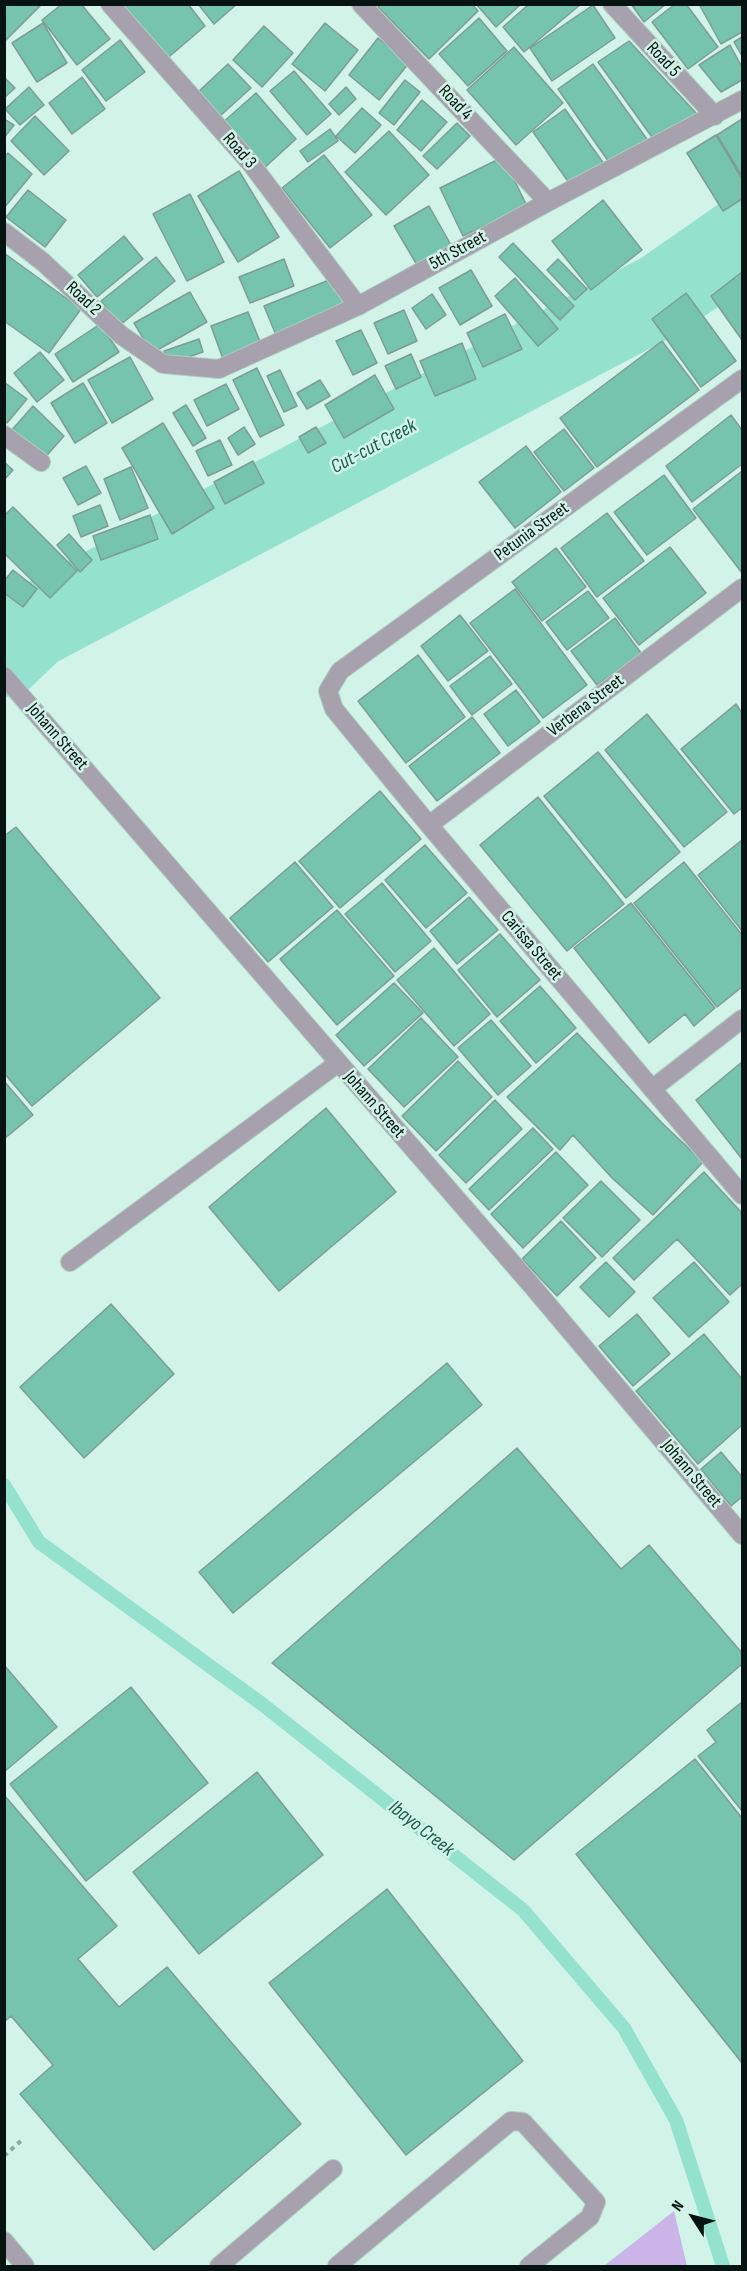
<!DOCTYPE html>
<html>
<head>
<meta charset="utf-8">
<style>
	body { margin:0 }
	#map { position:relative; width:747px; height:2271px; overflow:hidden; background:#d1f3e8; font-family:"Sofia Sans Condensed",sans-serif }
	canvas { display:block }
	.frame { position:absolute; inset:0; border:6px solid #071310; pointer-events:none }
	.north { position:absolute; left:663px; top:2187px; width:60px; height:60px; -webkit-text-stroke:4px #d1f3e8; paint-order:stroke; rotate:306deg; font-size:16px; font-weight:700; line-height:24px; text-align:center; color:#071310 }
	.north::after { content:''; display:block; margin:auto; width:21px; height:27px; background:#071310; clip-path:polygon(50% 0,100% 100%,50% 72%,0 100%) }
</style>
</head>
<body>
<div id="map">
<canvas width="747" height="2271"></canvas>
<div class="frame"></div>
<div class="north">N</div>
</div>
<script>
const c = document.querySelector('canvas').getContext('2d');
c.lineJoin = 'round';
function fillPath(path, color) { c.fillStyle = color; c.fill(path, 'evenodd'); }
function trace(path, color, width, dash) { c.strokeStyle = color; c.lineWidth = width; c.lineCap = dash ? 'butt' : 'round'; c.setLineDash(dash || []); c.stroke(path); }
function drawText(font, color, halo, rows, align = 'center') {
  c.font = font + ' "Sofia Sans Condensed",sans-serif'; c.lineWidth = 5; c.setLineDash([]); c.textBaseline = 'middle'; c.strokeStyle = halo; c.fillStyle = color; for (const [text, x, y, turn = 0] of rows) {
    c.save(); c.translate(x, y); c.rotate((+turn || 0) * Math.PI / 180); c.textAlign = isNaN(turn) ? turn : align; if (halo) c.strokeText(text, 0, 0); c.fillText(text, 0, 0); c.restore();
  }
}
const green = new Path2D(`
	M674,2211L687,2266H604Z`);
const stream = new Path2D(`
	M4,1485L39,1542L262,1704L523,1910L624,2028L676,2120L723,2266`);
const river = new Path2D(`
	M4,655L33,627L663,294L742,239`);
const building = new Path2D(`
	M4,4H42L4,42Z
	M62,4H81L110,39L77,65L42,20Z
	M117,4H188L205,26L163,62Z
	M198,4H237L214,24Z
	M381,4H472L478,11L429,59L378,7Z
	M476,4H521L496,27Z
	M529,4H581L524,52L503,27Z
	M631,4H666L644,22Z
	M675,4H686L718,47L688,69L652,22Z
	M699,4H742V32L721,44Z
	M593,5L615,38L552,81L530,48Z
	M479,18L507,51L468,86L439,54Z
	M43,23L67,63L37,82L12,43Z
	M325,23L358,50L325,91L292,64Z
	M264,26L293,53L262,87L233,60Z
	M742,37V56L734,42Z
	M378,38L409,63L379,100L349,75Z
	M120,40L145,72L106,101L82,70Z
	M629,41L697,114L654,140L598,62Z
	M730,45L742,67V80L721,92L699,65Z
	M514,47L563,103L516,145L467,90Z
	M228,64L251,88L220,116L198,92Z
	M593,64L649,142L613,168L558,89Z
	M294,71L331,114L307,135L270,91Z
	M4,77L15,88L4,98Z
	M82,77L105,109L72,134L49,103Z
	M405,80L420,92L394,125L379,113Z
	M29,87L44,105L20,125L5,109Z
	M346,87L356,99L339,115L329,104Z
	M256,93L296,139L262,170L221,124Z
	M422,100L447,122L421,151L397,130Z
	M362,108L381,125L355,153L336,136Z
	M565,109L604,164L572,187L533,132Z
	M35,116L69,151L44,175L11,141Z
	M4,119L14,125L4,138Z
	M742,119V176L717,135Z
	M457,123L470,136L437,169L423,156Z
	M330,129L338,141L308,162L300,151Z
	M389,131L429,175L386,215L345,172Z
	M716,135L742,179V199L723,211L687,153Z
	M8,153L32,174L4,208V157Z
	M324,155L372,215L330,248L282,188Z
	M503,157L527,206L463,236L440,188Z
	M239,171L279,237L238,262L198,196Z
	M28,190L66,220L45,247L6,217Z
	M190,194L224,262L187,281L153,214Z
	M603,200L642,250L591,290L552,241Z
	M429,206L451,245L417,265L394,226Z
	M124,236L143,259L97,297L78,275Z
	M513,243L574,306L560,320L499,257Z
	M4,253L81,309L49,353L4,321Z
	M156,257L175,281L120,325L101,301Z
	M284,259L294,286L250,303L239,277Z
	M558,259L587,289L575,300L547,270Z
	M471,270L492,306L460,325L439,288Z
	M742,272V340L711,296Z
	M334,278L345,307L276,335L264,306Z
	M515,278L558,329L538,346L495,296Z
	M190,292L207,322L152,353L134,323Z
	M686,293L736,361L701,387L652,319Z
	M432,294L446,315L426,329L412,308Z
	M404,310L417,341L388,354L374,323Z
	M248,312L261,344L223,359L211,326Z
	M505,314L522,349L483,367L467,333Z
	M100,324L119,352L73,382L55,354Z
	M361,330L377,363L353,375L336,341Z
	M199,339L203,352L169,364L164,351Z
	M662,341L699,390L597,467L560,418Z
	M462,343L476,379L435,396L420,361Z
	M40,352L64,380L37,402L14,373Z
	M411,354L421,377L396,389L385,366Z
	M130,357L153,399L112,423L88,380Z
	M257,368L284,425L260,437L233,380Z
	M280,370L297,406L284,412L267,376Z
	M375,375L394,409L344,438L325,405Z
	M320,380L330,396L307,409L297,393Z
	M4,382L27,399L7,423L4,421Z
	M83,383L107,423L75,443L51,403Z
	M226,384L239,409L207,426L194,400Z
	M186,405L206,438L193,446L173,413Z
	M33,406L64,436L41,462L10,432Z
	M731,415L742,430V464L692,502L666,466Z
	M163,423L214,508L172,534L122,448Z
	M244,427L255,444L238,455L228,438Z
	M316,427L326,443L308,453L299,437Z
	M564,429L594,468L564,491L534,452Z
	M220,440L232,465L208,476L196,451Z
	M526,446L561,492L515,528L479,482Z
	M253,461L264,483L225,504L214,482Z
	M4,462L13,470L4,480Z
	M86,466L101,493L78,505L63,478Z
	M131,467L148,508L120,520L104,479Z
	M742,471V573L693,509Z
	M664,475L696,518L647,555L614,512Z
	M100,505L108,526L81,537L73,516Z
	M13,507L77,571L50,598L4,553V516Z
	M607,513L644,561L597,597L561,548Z
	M150,515L158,539L101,560L93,536Z
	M69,534L92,560L80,572L57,545Z
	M670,547L706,593L639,645L603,598Z
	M556,548L586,587L542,621L512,582Z
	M13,570L37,589L23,607L4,593V581Z
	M515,589L587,685L543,718L470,623Z
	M588,591L609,618L567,650L546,622Z
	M460,615L488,651L448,681L421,646Z
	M615,618L641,653L597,685L571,651Z
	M418,655L465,717L406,763L358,701Z
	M490,656L512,684L472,715L450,686Z
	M516,690L540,722L508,746L484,714Z
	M736,704L742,713V808L734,814L681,749Z
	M647,714L727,812L684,847L605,750Z
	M472,717L500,753L437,801L409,766Z
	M598,752L680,852L626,898L544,796Z
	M380,791L421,839L340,908L299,861Z
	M538,797L624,904L567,951L480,845Z
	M16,827L160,998L32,1106L4,1073V836Z
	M742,840V931L698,875Z
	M425,845L467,893L426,928L385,880Z
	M295,862L333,907L268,962L230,918Z
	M684,862L742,935V987L717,1007L634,903Z
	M382,883L431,941L395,972L345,914Z
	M469,897L498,930L457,964L430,931Z
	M631,903L715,1008L694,1026L685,1014L649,1043L574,948Z
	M337,910L394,976L337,1025L280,959Z
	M500,934L540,980L497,1017L458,970Z
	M434,948L490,1014L454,1046L397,980Z
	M394,983L423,1013L364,1066L336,1035Z
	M540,986L576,1028L536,1063L500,1021Z
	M421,1018L458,1057L404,1107L368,1069Z
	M491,1020L531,1066L498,1095L458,1048Z
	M577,1033L662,1123L703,1162L653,1215L612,1178L573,1135L560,1150L507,1097Z
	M458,1061L492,1097L436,1151L402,1116Z
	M742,1062V1159L696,1100Z
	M4,1081L33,1115L4,1139Z
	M495,1100L522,1129L466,1183L439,1155Z
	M326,1108L396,1192L279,1291L209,1207Z
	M533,1128L553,1149L489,1210L469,1189Z
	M556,1152L588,1185L523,1248L491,1214Z
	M704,1172L742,1213V1284L730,1295L677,1239L634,1280L613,1258Z
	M601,1181L640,1220L602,1257L563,1218Z
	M561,1221L596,1258L557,1296L522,1259Z
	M606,1262L635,1292L609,1317L580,1287Z
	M694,1262L729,1302L689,1337L653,1298Z
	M111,1304L174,1374L84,1458L20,1387Z
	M637,1314L670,1354L633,1386L599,1346Z
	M704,1334L742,1379V1425L698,1464L636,1391Z
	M447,1363L482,1405L233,1613L199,1572Z
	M517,1448L621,1569L649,1545L742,1653V1664L514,1860L272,1663Z
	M721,1452L742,1477V1497L731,1506L701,1469Z
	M4,1665L57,1727L4,1772Z
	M131,1687L208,1783L86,1881L10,1784Z
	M742,1702V1811L698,1756L716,1742L707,1730Z
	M695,1759L742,1818V2063L576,1854Z
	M257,1772L323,1855L199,1954L133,1872Z
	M4,1795L117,1926L78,1959L119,2007L167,1967L301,2124L154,2250L20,2094L53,2065L11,2016L4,2022Z
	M387,1889L523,2061L406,2155L269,1983Z`);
const path = new Path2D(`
	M4,2156L22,2140`);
const minor = new Path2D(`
	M110,4L252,165L358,306
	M361,4L548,202
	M612,4L715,116
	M4,232L43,262L121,335L163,364L219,369L358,306L548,202L742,100
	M742,379L340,671L328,691L334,709L429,825L742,1195
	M4,435L41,462
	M4,676L533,1287L742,1535
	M429,825L742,588
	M652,1089L742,1019
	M70,1262L338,1063
	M4,2241L25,2266
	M219,2266L333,2169
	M337,2266L511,2121L523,2122L596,2202L590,2217L529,2266`);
const streetNames = [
	["Road 5",663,60,47],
	["Road 4",455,103,47],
	["Road 3",239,151,49],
	["5th Street",458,251,-29],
	["Road 2",83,299,43],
	["Petunia Street",532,532,-36],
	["Verbena Street",586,706,-37],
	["Johann Street",57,737,49],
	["Carissa Street",531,946,50],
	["Johann Street",374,1105,49],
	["Johann Street",691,1474,50]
];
const waterNames = [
	["Cut-cut Creek",374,447,-28],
	["Ibayo Creek",421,1829,38]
];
fillPath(green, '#cbb4e8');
trace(stream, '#94e2cd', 14);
trace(river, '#94e2cd', 84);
fillPath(building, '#76c3ae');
trace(building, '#7e9d94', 1.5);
trace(minor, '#b1cfc5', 20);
trace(path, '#8faaa1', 4, [4.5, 4.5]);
trace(minor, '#a6a1ad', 18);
drawText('18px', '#071310', '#d1f3e8', streetNames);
drawText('italic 20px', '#1d5c4d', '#d1f3e8', waterNames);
</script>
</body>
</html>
